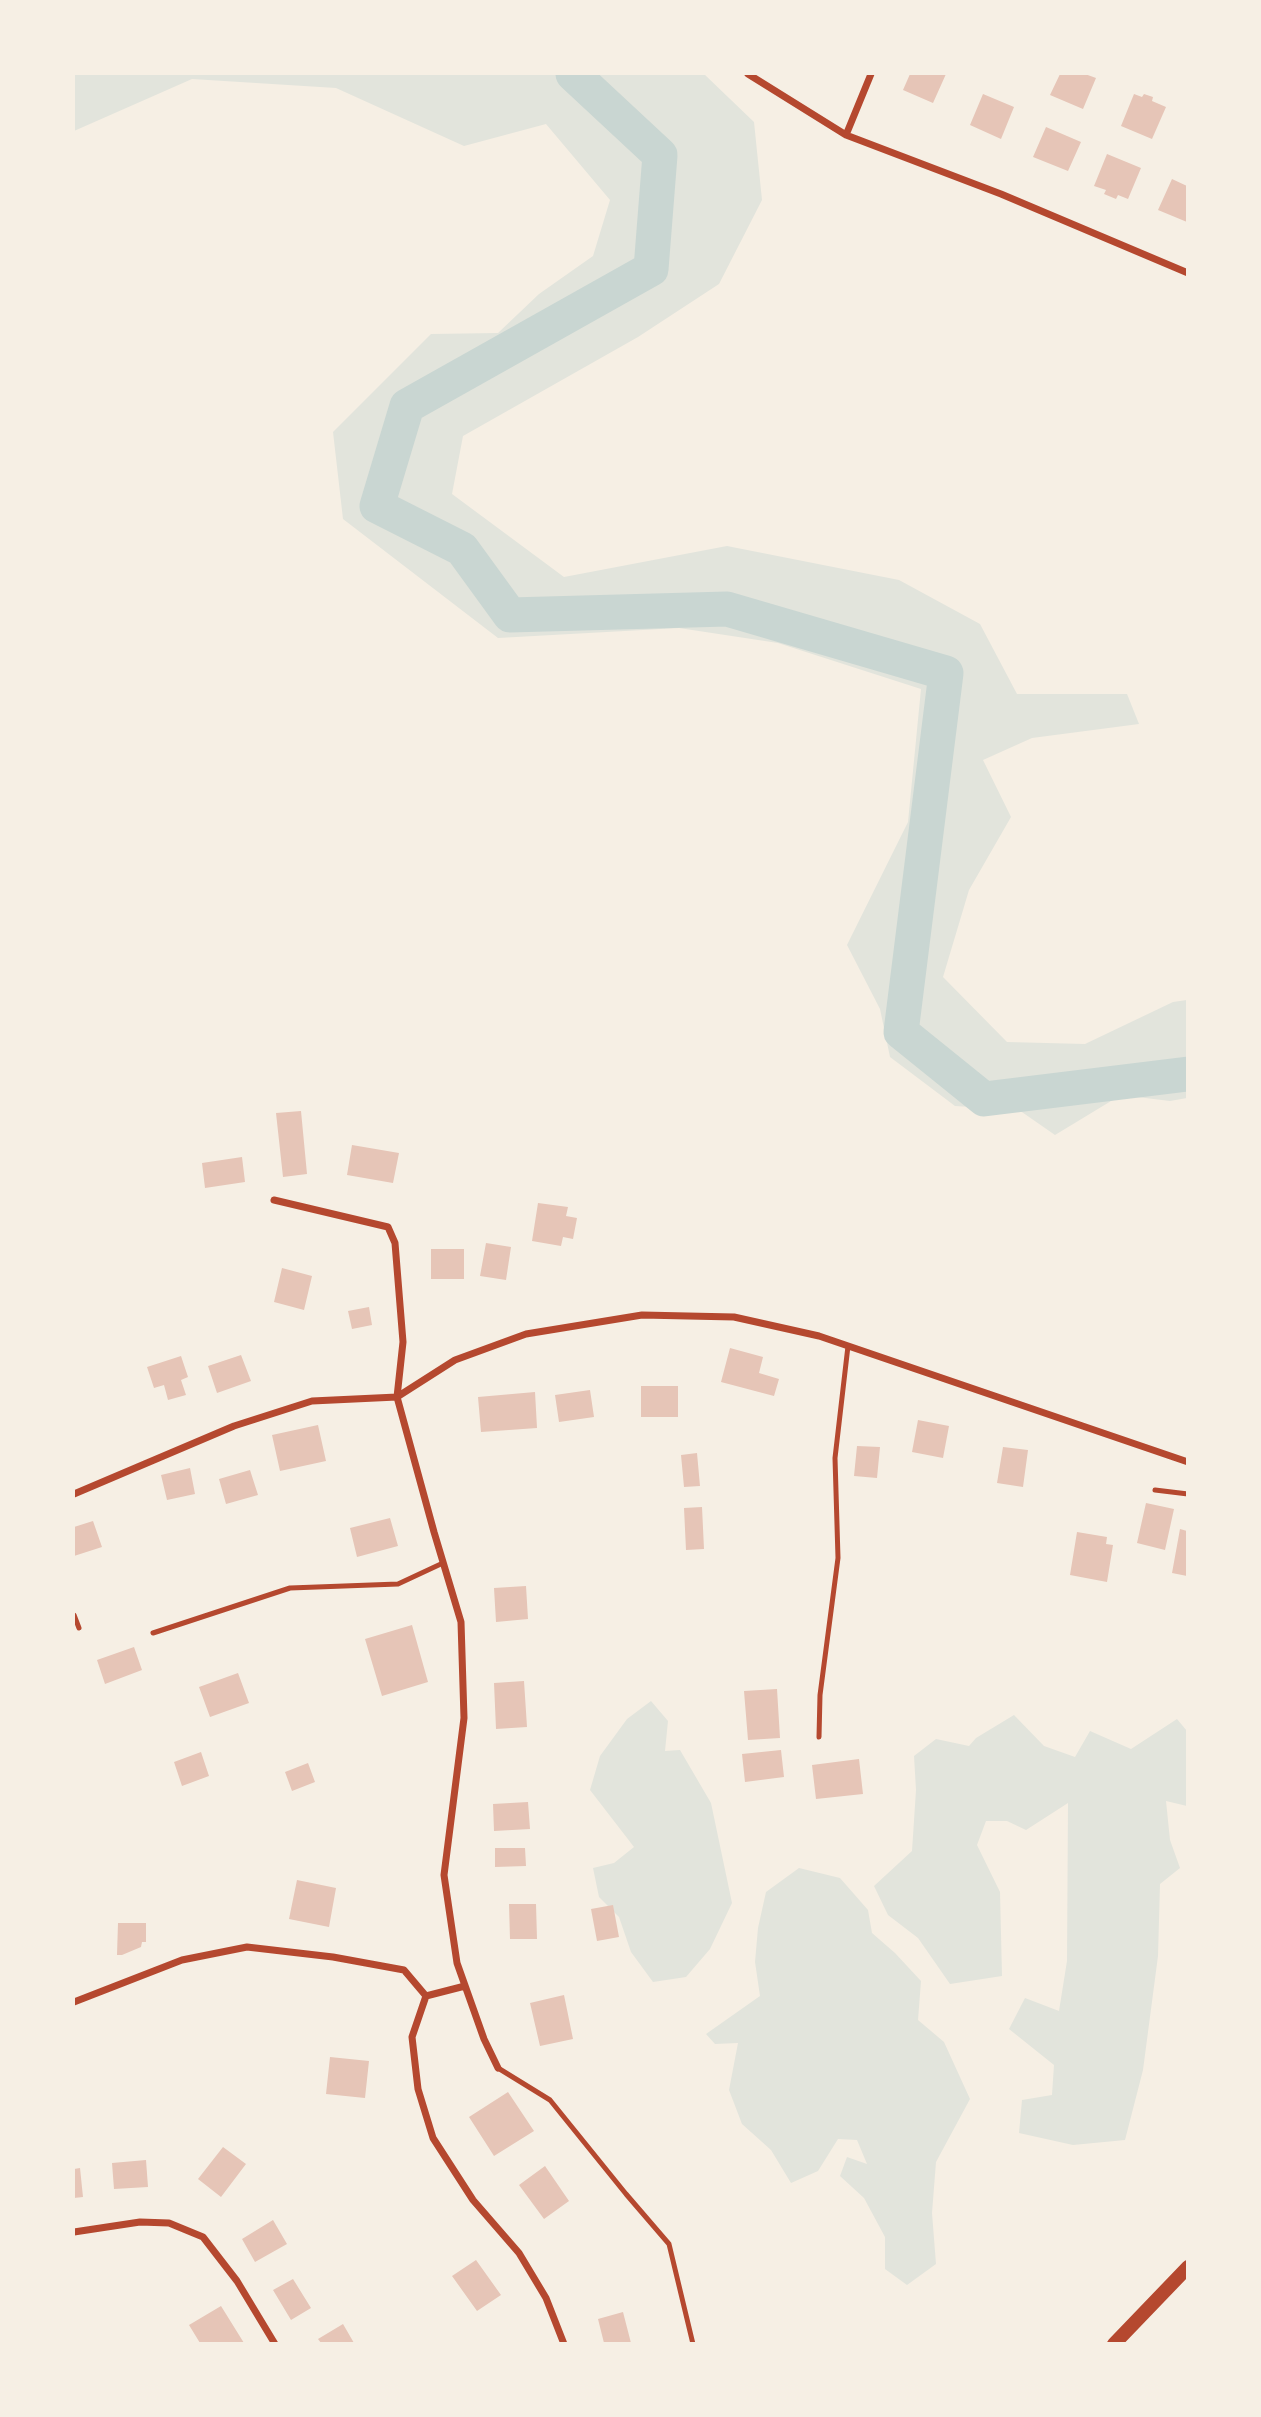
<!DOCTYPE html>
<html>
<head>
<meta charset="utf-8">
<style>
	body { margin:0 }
	#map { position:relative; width:1261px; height:2417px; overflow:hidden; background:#f6efe4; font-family:"PT Sans Narrow",sans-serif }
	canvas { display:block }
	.frame { position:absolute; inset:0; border:75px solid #f6efe4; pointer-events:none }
</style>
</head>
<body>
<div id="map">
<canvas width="1261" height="2417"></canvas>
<div class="frame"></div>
</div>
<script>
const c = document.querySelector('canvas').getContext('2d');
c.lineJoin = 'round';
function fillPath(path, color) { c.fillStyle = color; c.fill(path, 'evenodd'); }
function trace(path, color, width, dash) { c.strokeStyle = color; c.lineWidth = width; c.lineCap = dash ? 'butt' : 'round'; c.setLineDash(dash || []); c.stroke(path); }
const green = new Path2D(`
	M74,74H704L754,122L762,200L719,284L638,337L463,436L452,494L564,577L727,546L899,580L980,624L1017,694H1127L1139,724L1032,738L983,760L1011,817L969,890L943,977L1007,1042L1085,1044L1173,1002L1187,1000V1098L1170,1101L1121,1095L1055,1135L1019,1110L955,1106L890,1057L880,1009L847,945L908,822L921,689L778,643L679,628L498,638L343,519L333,432L431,334L498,333L539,294L593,256L610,200L546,124L464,146L336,88L192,79L74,131Z
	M651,1701L668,1721L665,1751L680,1750L711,1803L732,1903L710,1949L686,1977L653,1982L631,1952L619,1917L599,1897L593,1868L614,1863L634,1847L590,1790L600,1756L627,1719Z
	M1014,1715L1044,1746L1075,1757L1090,1731L1131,1749L1177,1719L1187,1731V1806L1166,1801L1170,1840L1180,1868L1160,1884L1158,1956L1143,2070L1125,2140L1073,2145L1019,2133L1022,2100L1052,2095L1054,2065L1009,2029L1025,1998L1059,2011L1067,1961L1068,1803L1026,1830L1007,1821H986L977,1845L1000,1892L1002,1976L950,1984L918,1938L888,1915L874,1886L912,1851L916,1790L914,1756L936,1739L969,1746L976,1738Z
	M799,1868L840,1878L868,1910L872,1933L895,1953L921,1981L918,2020L944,2042L970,2099L936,2162L932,2213L936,2264L907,2285L885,2269V2237L864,2198L840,2176L847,2157L867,2164L857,2140L838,2139L818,2171L791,2183L771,2150L742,2124L729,2090L738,2043L715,2044L706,2034L760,1996L755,1962L758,1928L766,1892Z`);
const river = new Path2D(`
	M573,74L660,155L651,269L407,406L377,506L462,549L510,615L727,609L946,673L901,1032L984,1099L1188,1074`);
const building = new Path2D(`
	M910,74H946L933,103L903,90Z
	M1060,74H1085L1096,78L1083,109L1050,95Z
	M983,94L1014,107L1001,139L970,125Z
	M1134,94L1142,97L1144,94L1153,97L1152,101L1166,107L1152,139L1121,126Z
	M1046,127L1081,142L1068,171L1033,157Z
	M1107,154L1141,168L1128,199L1118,195L1116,199L1104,194L1106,190L1094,186Z
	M1172,179L1187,186V222L1158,210Z
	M301,1111L307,1174L283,1177L276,1113Z
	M352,1145L399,1153L393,1183L347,1175Z
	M242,1157L245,1182L205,1188L202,1163Z
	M538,1203L568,1207L566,1216L577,1218L573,1239L563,1237L561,1246L532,1241Z
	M486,1243L511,1247L506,1280L480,1276Z
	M431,1249H464V1279H431Z
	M282,1268L312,1276L304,1310L274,1302Z
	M369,1307L372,1325L352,1329L348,1311Z
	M730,1348L763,1357L759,1373L779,1379L774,1396L721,1382Z
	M241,1355L251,1381L217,1393L208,1366Z
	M181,1356L188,1377L181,1380L186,1395L168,1400L164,1385L154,1388L147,1367Z
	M641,1386H678V1417H641Z
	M590,1390L594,1417L559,1422L555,1395Z
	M535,1392L537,1428L481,1432L478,1397Z
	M918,1420L949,1426L943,1458L912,1452Z
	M318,1425L326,1461L280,1471L272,1435Z
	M857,1446L880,1447L877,1478L854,1476Z
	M1003,1447L1028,1450L1023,1487L997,1483Z
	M697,1453L700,1486L684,1487L681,1455Z
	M190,1468L195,1494L167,1500L161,1475Z
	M250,1470L258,1495L226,1504L219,1479Z
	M1146,1503L1174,1509L1165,1550L1137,1543Z
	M702,1507L704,1549L686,1550L684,1508Z
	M390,1518L398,1546L357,1557L350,1528Z
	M93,1521L102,1547L74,1556V1527Z
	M1180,1529L1187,1531V1576L1172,1573Z
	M1077,1532L1107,1537L1106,1544L1113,1545L1107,1582L1070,1575Z
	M526,1586L528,1619L496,1622L494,1588Z
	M412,1625L428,1682L382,1696L365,1639Z
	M134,1647L142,1670L105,1684L97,1660Z
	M238,1673L249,1703L210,1717L199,1687Z
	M524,1681L527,1727L496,1729L494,1683Z
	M777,1689L780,1738L748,1740L744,1691Z
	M781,1750L784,1777L745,1782L742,1754Z
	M201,1752L209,1776L182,1786L174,1762Z
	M859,1759L863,1794L816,1799L812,1765Z
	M308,1763L315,1782L292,1791L285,1772Z
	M528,1802L530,1829L494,1831L493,1804Z
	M495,1848H525L526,1866L495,1867Z
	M297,1880L336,1888L329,1927L289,1919Z
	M509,1904H536L537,1939H510Z
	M613,1905L619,1937L597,1941L591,1909Z
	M118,1923H146V1942H142L141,1947L122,1955H117Z
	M564,1995L573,2039L540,2046L530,2003Z
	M330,2057L369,2061L365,2098L326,2094Z
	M508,2092L534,2131L494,2156L469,2117Z
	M223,2147L246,2164L221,2197L198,2179Z
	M146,2160L148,2187L114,2189L112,2163Z
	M545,2166L569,2201L544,2219L519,2185Z
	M80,2168L83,2197L74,2198V2169Z
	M273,2220L287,2244L255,2262L242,2239Z
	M476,2260L501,2295L477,2311L452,2276Z
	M293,2279L311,2308L291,2320L273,2290Z
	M221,2306L244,2343H200L189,2325Z
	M623,2312L631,2343H604L598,2319Z
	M343,2324L354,2343H321L318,2339Z`);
const service = new Path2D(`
	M1155,1490L1188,1494
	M74,1615L79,1628
	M153,1633L290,1588L398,1584L443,1563
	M819,1737L820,1695L838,1558L835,1458L848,1346
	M498,2068L550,2100L626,2194L669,2244L693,2344`);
const minor = new Path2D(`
	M748,74L846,135L1001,194L1188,273
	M846,135L871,74
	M274,1200L388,1227L395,1243L403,1342L397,1397L434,1532L461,1622L464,1718L444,1875L457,1963L484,2039L498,2068
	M74,1494L234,1426L312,1401L397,1397L455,1360L526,1334L642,1315L734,1317L819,1336L1188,1462
	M465,1986L426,1996L412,2037L418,2089L433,2138L473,2200L519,2253L546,2298L564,2344
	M74,2002L182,1960L247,1947L333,1957L404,1970L426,1996
	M74,2232L140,2222L169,2223L203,2237L237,2281L275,2344`);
const secondary = new Path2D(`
	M1114,2344L1188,2267`);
fillPath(green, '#e2e4dc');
trace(river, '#c9d6d2', 35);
fillPath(building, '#e6c5b7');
trace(service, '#b5482f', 5);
trace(minor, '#b5482f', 7);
trace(secondary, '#b5482f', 14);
</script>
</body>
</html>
